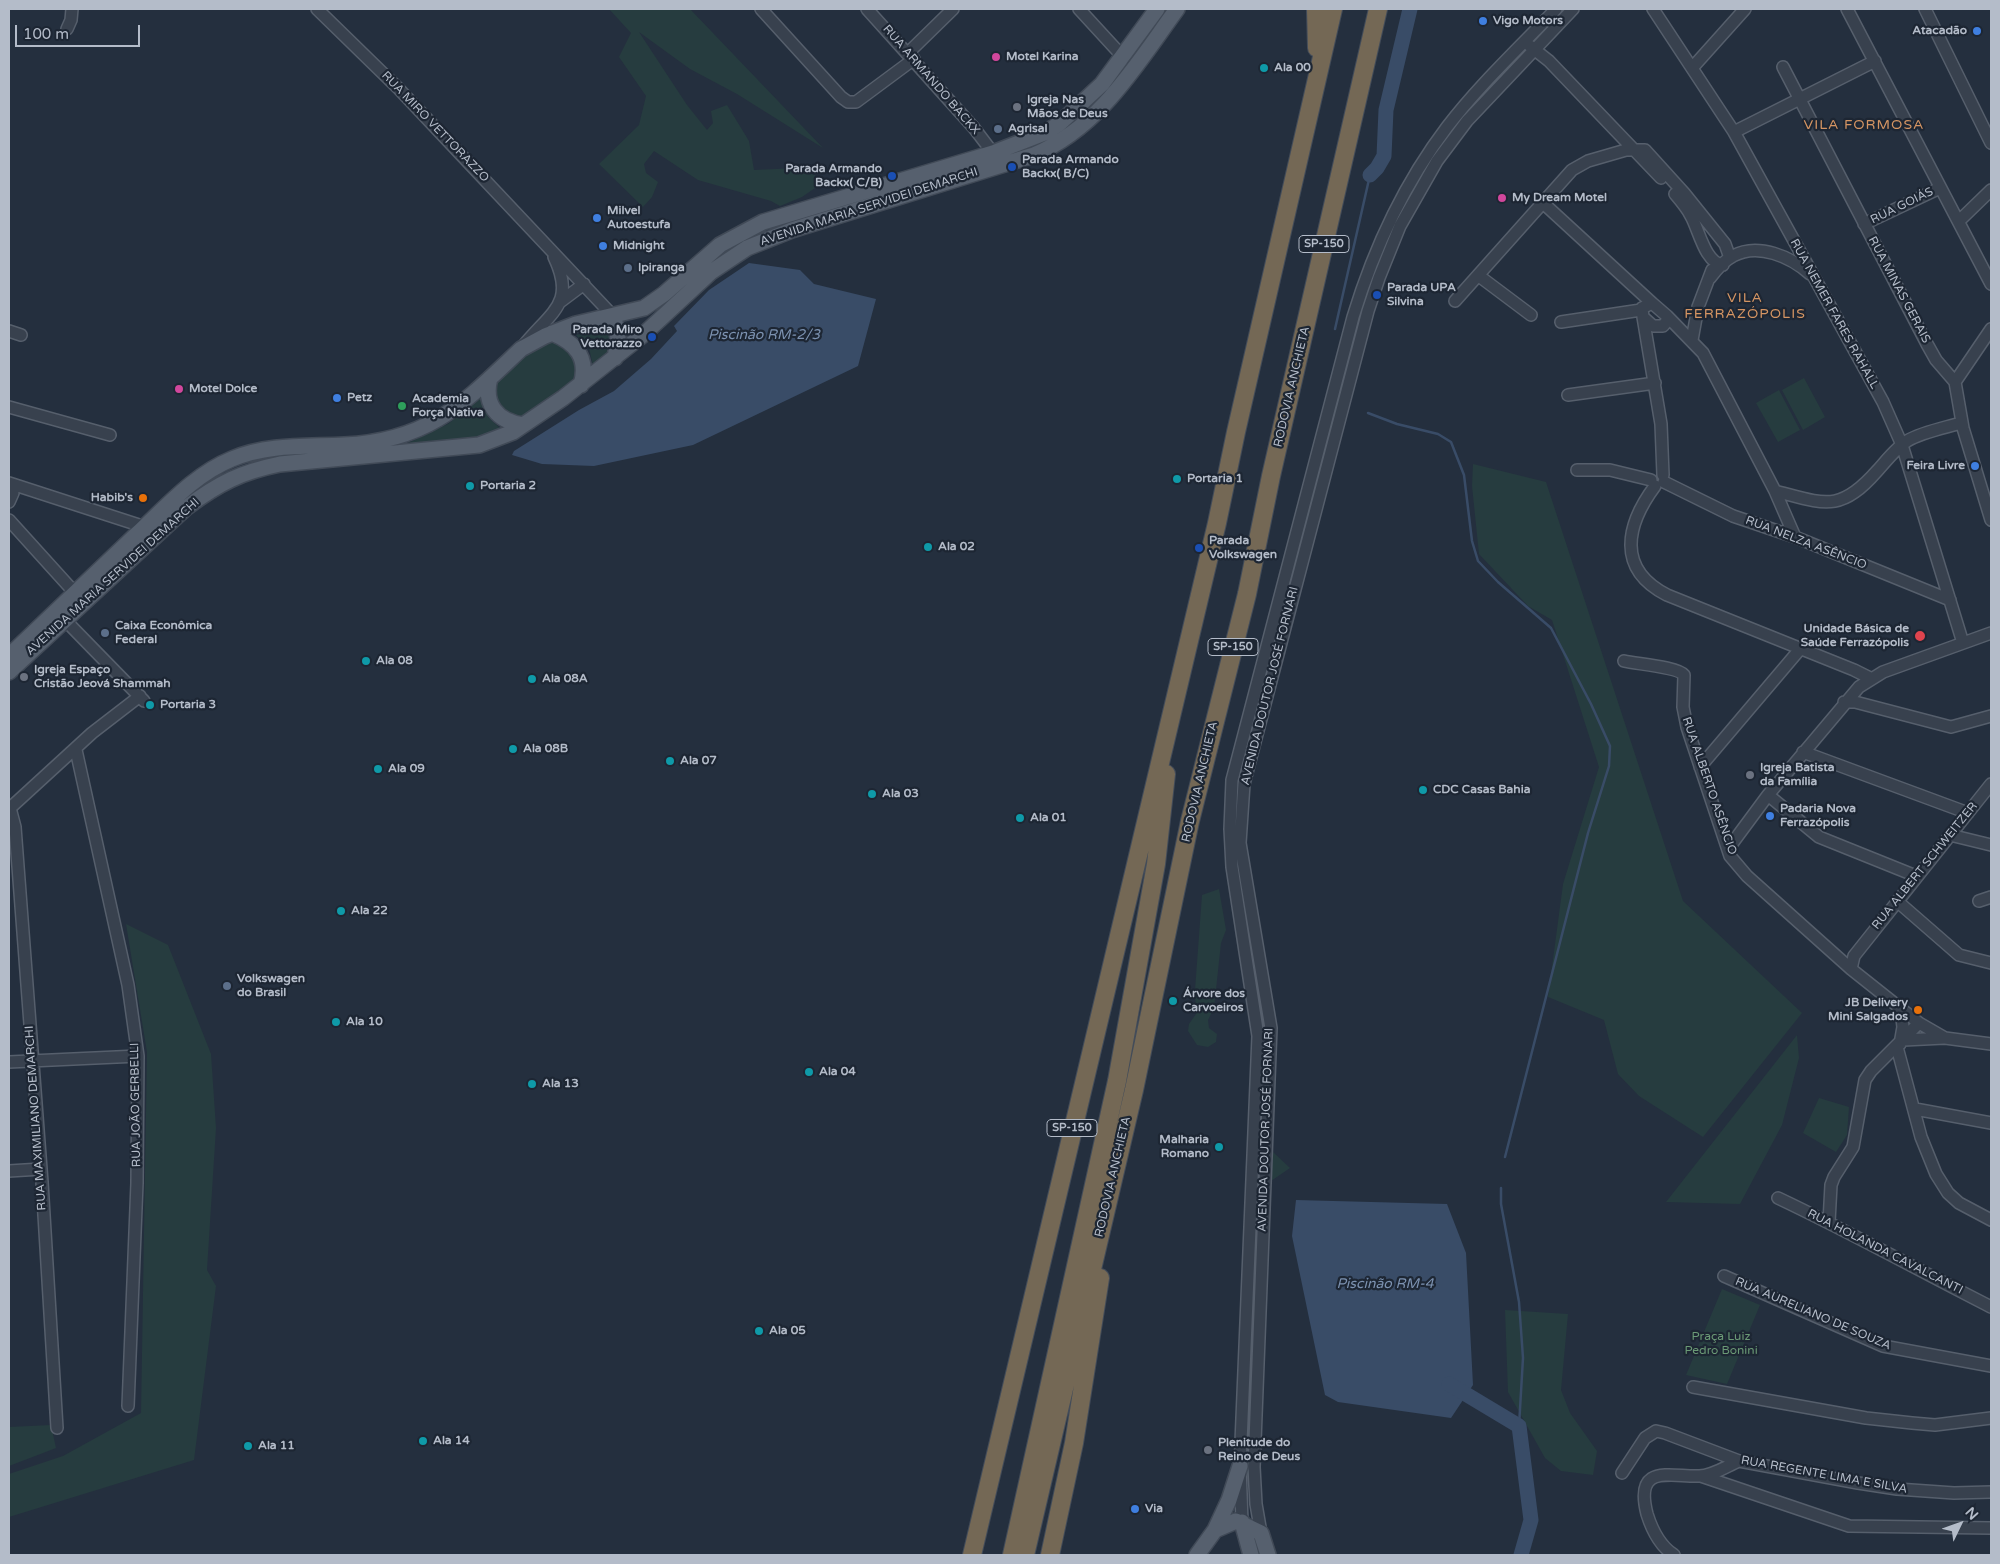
<!DOCTYPE html>
<html>
<head>
<meta charset="utf-8">
<style>
	body { margin:0 }
	#map { position:relative; width:2000px; height:1564px; overflow:hidden; background:#242f3e; font-family:"Varela Round",sans-serif }
	canvas { display:block }
	.frame { position:absolute; inset:0; border:10px solid #b4bcc9; pointer-events:none }
	.north { position:absolute; left:1935px; top:1499px; width:50px; height:50px; -webkit-text-stroke:4px #1d2633; paint-order:stroke; rotate:48deg; font-size:14px; font-weight:700; line-height:20px; text-align:center; color:#b4bcc9 }
	.north::after { content:''; display:block; margin:auto; width:18px; height:22px; background:#b4bcc9; clip-path:polygon(50% 0,100% 100%,50% 72%,0 100%) }
	.scale { position:absolute; left:15px; top:25px; width:125px; height:22px; box-sizing:border-box; border:2px solid #b4bcc9; border-top:0; padding-left:6px; font-size:15px; line-height:18px; white-space:nowrap; color:#b4bcc9; -webkit-text-stroke:4px #1d2633; paint-order:stroke }
</style>
</head>
<body>
<div id="map">
<canvas width="2000" height="1564"></canvas>
<div class="frame"></div>
<div class="north">N</div>
<div class="scale">100 m</div>
</div>
<script>
const c = document.querySelector('canvas').getContext('2d');
c.lineJoin = 'round';
function fillPath(path, color) { c.fillStyle = color; c.fill(path, 'evenodd'); }
function trace(path, color, width, dash) { c.strokeStyle = color; c.lineWidth = width; c.lineCap = dash ? 'butt' : 'round'; c.setLineDash(dash || []); c.stroke(path); }
function drawText(font, color, halo, rows, align = 'center') {
  c.font = font + ' "Varela Round",sans-serif'; c.lineWidth = 4.5; c.setLineDash([]); c.textBaseline = 'middle'; c.strokeStyle = halo; c.fillStyle = color; for (const [text, x, y, turn = 0] of rows) {
    c.save(); c.translate(x, y); c.rotate((+turn || 0) * Math.PI / 180); c.textAlign = isNaN(turn) ? turn : align; if (halo) c.strokeText(text, 0, 0); c.fillText(text, 0, 0); c.restore();
  }
}
const green = new Path2D(`
	M609,9H690L823,148L737,94L690,69L639,32L687,105L707,130L713,123L711,111L727,105L749,141L754,170L798,168L815,175V188L802,197L780,206L771,201L698,180L654,151L644,164L646,173L658,182L652,197L643,207L599,164L639,125L646,96L619,57L631,33Z
	M603,329L612,339L608,351L593,366L589,348L576,335Z
	M554,341L577,359V380L531,415L517,418L496,405L492,383L539,343Z
	M1804,378L1825,417L1803,430L1782,390Z
	M1779,390L1800,430L1778,442L1756,403Z
	M482,397L488,417L502,430L489,437L406,444L448,424Z
	M1473,464L1546,482L1683,901L1802,1013L1703,1137L1639,1096L1618,1074L1604,1020L1548,997L1563,884L1599,767L1552,620L1528,606L1479,554L1472,486Z
	M1219,889L1226,930L1221,943L1214,1008L1208,1020L1209,1028L1217,1034L1216,1042L1208,1047L1197,1045L1188,1031L1189,1024L1196,1014L1195,990L1202,895Z
	M126,924L168,945L211,1054L216,1128L207,1270L216,1286L194,1460L9,1517V1474L63,1456L141,1413L147,1052Z
	M1797,1035L1799,1058L1782,1125L1740,1204L1666,1202Z
	M1819,1098L1849,1107L1847,1135L1836,1152L1803,1133Z
	M1273,1152L1290,1168L1271,1181Z
	M1722,1289L1760,1305L1727,1384L1686,1375Z
	M1505,1310L1568,1314L1561,1390L1570,1413L1597,1451L1593,1475L1561,1471L1545,1458L1508,1392Z
	M51,1425L56,1448L9,1466V1427Z`);
const water = new Path2D(`
	M749,263L800,270L814,284L876,299L858,366L693,445L594,466L542,464L512,455L514,451L579,410L614,391L651,359L677,331L674,326L709,290Z
	M1296,1200L1447,1204L1466,1253L1473,1385L1451,1418L1338,1402L1325,1395L1292,1236Z`);
const stream = new Path2D(`
	M1335,329L1370,175
	M1368,413L1397,424L1438,434L1451,442L1464,475L1472,541L1478,561L1498,582L1551,628L1591,704L1610,746L1609,766L1588,833L1505,1157
	M1501,1188V1204L1519,1302L1523,1358L1519,1426`);
const river = new Path2D(`
	M1370,175L1377,168L1384,156L1386,110L1410,9
	M1449,1384L1519,1426L1531,1520L1521,1555`);
const minor = new Path2D(`
	M317,9L398,88L614,317
	M761,9L841,97L848,102H856L914,59
	M867,9L974,128L993,153
	M1079,9L1124,58
	M1653,9L1734,132L1883,402L1902,445L1963,643
	M1847,9L1991,284
	M1925,9L1991,143
	M67,29L71,20L72,9
	M1530,46L1549,61L1661,178
	M908,53L953,9
	M1693,67L1745,9
	M1783,67L1927,344L1936,360L1955,382L1963,428L1991,520
	M1734,132L1875,61
	M1675,194C1681,201 1687,208 1691,216C1699,230 1705,263 1723,265
	M1542,202L1652,303
	M1959,221L1991,190
	M1864,224L1940,188
	M1479,276L1531,315
	M1710,278C1716,270 1725,260 1733,256C1758,242 1791,257 1810,274
	M1455,301L1572,170L1588,161L1626,150H1645L1684,193L1725,244L1730,258
	M560,302L584,284
	M1652,303L1667,316V321L1663,326H1653L1643,317L1642,308Z
	M1667,316L1703,353L1775,491L1795,537
	M1643,317L1661,424L1663,475
	M1561,322L1641,310
	M9,331L21,335
	M1692,340L1698,307L1712,270
	M524,345C552,311 576,303 554,257
	M1955,382L1991,329
	M1568,395L1655,383
	M9,407L110,435
	M1577,470H1610L1651,480
	M1664,482L1733,516L1795,537L1950,600
	M9,483L145,527
	M9,484L13,493L9,502
	M1655,486C1626,525 1616,569 1667,595L1854,670L1870,678
	M1775,491C1825,504 1840,513 1877,471C1886,461 1896,448 1907,441C1922,432 1944,428 1961,423
	M9,520L75,593L82,595
	M64,619L144,701
	M1624,661C1637,664 1678,667 1684,675L1683,707L1687,727L1730,856L1747,876L1851,969L1919,1023L1945,1038L1991,1044
	M1844,702H1855L1951,727L1991,716
	M76,750L128,985L138,1056L137,1183L128,1406
	M1803,752L1968,813
	M1700,767L1801,648
	M1768,795L1819,837L1916,876
	M10,808L15,827L42,1182L57,1428
	M9,809L92,733L140,696
	M1950,835L1991,845
	M1728,849L1768,795L1859,687L1883,672L1991,633
	M1897,901L1959,955L1991,963
	M1979,901L1991,897
	M1851,969L1854,956L1991,784
	M1904,1040L1944,1038
	M1900,1044L1903,1027L1901,1010
	M1897,1047L1921,1137L1936,1174L1948,1193L1959,1203L1991,1220
	M9,1062L138,1056
	M1915,1109L1991,1123
	M9,1171L41,1169
	M1778,1198C1850,1232 1920,1271 1991,1307
	M1829,1222L1831,1185L1834,1177L1853,1147L1865,1080L1871,1071L1919,1023
	M1724,1276L1883,1346L1991,1366
	M1693,1387L1866,1418L1912,1423L1935,1425L1991,1418
	M1622,1473L1645,1438L1656,1431L1665,1433L1739,1461L1858,1483L1897,1489L1954,1493L1991,1492
	M1701,1476L1849,1526L1991,1528
	M1242,1522L1240,1466L1258,1036L1232,867L1230,829L1232,780L1353,317C1374,248 1403,185 1447,127C1479,85 1520,47 1556,9
	M1261,1533L1256,1504L1254,1467L1271,1028L1240,843L1244,784L1368,311L1379,278L1400,226L1437,161L1467,121L1573,9
	M1674,1555C1660,1546 1652,1530 1647,1514C1634,1463 1670,1477 1699,1476C1712,1476 1727,1466 1739,1461`);
const major = new Path2D(`
	M614,317L618,338L615,358
	M552,333C576,343 589,358 581,385
	M490,378C483,404 497,421 523,425
	M9,656C52,615 95,574 138,533C166,507 195,474 232,459C268,444 306,447 344,445C429,441 463,404 521,349L545,336L576,324L644,308L664,294L720,245L763,222L993,153L1047,132L1060,123L1102,84L1157,9
	M9,672L187,507C219,483 241,472 280,464L479,445L513,432L563,398L644,334L711,272L747,248L792,230L1034,155C1100,127 1136,65 1177,9
	M1242,1522L1251,1555
	M1215,1530L1229,1500L1240,1466
	M1197,1555L1215,1530L1236,1521L1261,1533L1268,1555`);
const highway = new Path2D(`
	M1316,9L1317,48
	M972,1555L1217,523L1236,432L1333,9
	M1012,1555L1117,1081L1156,864L1166,774
	M1025,1555L1134,1090L1190,821L1247,594L1271,476L1378,9
	M1050,1555L1074,1443L1100,1278`);
const markers = [
	[1483,21,5,"#3f7fe0"],
	[1977,31,5,"#3f7fe0"],
	[996,57,5,"#d1479c"],
	[1264,68,5,"#0f9aa8"],
	[1017,107,5,"#6b7280"],
	[998,129,5,"#5c6f8a"],
	[1012,167,5,"#1a4fb4"],
	[892,176,5,"#1a4fb4"],
	[1502,198,5,"#d1479c"],
	[597,218,5,"#3f7fe0"],
	[603,246,5,"#3f7fe0"],
	[628,268,5,"#5c6f8a"],
	[1377,295,5,"#1a4fb4"],
	[652,337,5,"#1a4fb4"],
	[179,389,5,"#d1479c"],
	[337,398,5,"#3f7fe0"],
	[402,406,5,"#2e9e5b"],
	[1975,466,5,"#3f7fe0"],
	[1177,479,5,"#0f9aa8"],
	[470,486,5,"#0f9aa8"],
	[143,498,5,"#e8710a"],
	[928,547,5,"#0f9aa8"],
	[1199,548,5,"#1a4fb4"],
	[105,633,5,"#5c6f8a"],
	[1920,636,6,"#e0444e"],
	[366,661,5,"#0f9aa8"],
	[24,677,5,"#6b7280"],
	[532,679,5,"#0f9aa8"],
	[150,705,5,"#0f9aa8"],
	[513,749,5,"#0f9aa8"],
	[670,761,5,"#0f9aa8"],
	[378,769,5,"#0f9aa8"],
	[1750,775,5,"#6b7280"],
	[1423,790,5,"#0f9aa8"],
	[872,794,5,"#0f9aa8"],
	[1770,816,5,"#3f7fe0"],
	[1020,818,5,"#0f9aa8"],
	[341,911,5,"#0f9aa8"],
	[227,986,5,"#5c6f8a"],
	[1173,1001,5,"#0f9aa8"],
	[1918,1010,5,"#e8710a"],
	[336,1022,5,"#0f9aa8"],
	[809,1072,5,"#0f9aa8"],
	[532,1084,5,"#0f9aa8"],
	[1219,1147,5,"#0f9aa8"],
	[759,1331,5,"#0f9aa8"],
	[423,1441,5,"#0f9aa8"],
	[248,1446,5,"#0f9aa8"],
	[1208,1450,5,"#6b7280"],
	[1135,1509,5,"#3f7fe0"]
];
const shields = [
	[1324,244,50],
	[1233,647,50],
	[1072,1128,50]
];
const shieldNames = [
	["SP-150",1324,244],
	["SP-150",1233,647],
	["SP-150",1072,1128]
];
const poiNames = [
	["Vigo Motors",1493,21],
	["Atacadão",1967,31,"right"],
	["Motel Karina",1006,57],
	["Ala 00",1274,68],
	["Igreja Nas",1027,100],
	["Mãos de Deus",1027,114],
	["Agrisal",1008,129],
	["Parada Armando",1022,160],
	["Backx( B/C)",1022,174],
	["Parada Armando",882,169,"right"],
	["Backx( C/B)",882,183,"right"],
	["My Dream Motel",1512,198],
	["Milvel",607,211],
	["Autoestufa",607,225],
	["Midnight",613,246],
	["Ipiranga",638,268],
	["Parada UPA",1387,288],
	["Silvina",1387,302],
	["Parada Miro",642,330,"right"],
	["Vettorazzo",642,344,"right"],
	["Motel Dolce",189,389],
	["Petz",347,398],
	["Academia",412,399],
	["Força Nativa",412,413],
	["Feira Livre",1965,466,"right"],
	["Portaria 1",1187,479],
	["Portaria 2",480,486],
	["Habib's",133,498,"right"],
	["Parada",1209,541],
	["Volkswagen",1209,555],
	["Ala 02",938,547],
	["Caixa Econômica",115,626],
	["Federal",115,640],
	["Unidade Básica de",1909,629,"right"],
	["Saúde Ferrazópolis",1909,643,"right"],
	["Ala 08",376,661],
	["Igreja Espaço",34,670],
	["Cristão Jeová Shammah",34,684],
	["Ala 08A",542,679],
	["Portaria 3",160,705],
	["Ala 08B",523,749],
	["Ala 07",680,761],
	["Igreja Batista",1760,768],
	["da Família",1760,782],
	["Ala 09",388,769],
	["CDC Casas Bahia",1433,790],
	["Ala 03",882,794],
	["Padaria Nova",1780,809],
	["Ferrazópolis",1780,823],
	["Ala 01",1030,818],
	["Ala 22",351,911],
	["Volkswagen",237,979],
	["do Brasil",237,993],
	["Árvore dos",1183,994],
	["Carvoeiros",1183,1008],
	["JB Delivery",1908,1003,"right"],
	["Mini Salgados",1908,1017,"right"],
	["Ala 10",346,1022],
	["Ala 04",819,1072],
	["Ala 13",542,1084],
	["Malharia",1209,1140,"right"],
	["Romano",1209,1154,"right"],
	["Ala 05",769,1331],
	["Ala 14",433,1441],
	["Plenitude do",1218,1443],
	["Reino de Deus",1218,1457],
	["Ala 11",258,1446],
	["Via",1145,1509]
];
const streetNames = [
	["RUA ARMANDO BACKX",931,80,49],
	["RUA MIRO VETTORAZZO",435,127,46],
	["RUA GOIÁS",1902,206,-26],
	["AVENIDA MARIA SERVIDEI DEMARCHI",869,207,-18],
	["RUA MINAS GERAIS",1899,290,62],
	["RUA NEMER FARES RAHALL",1834,314,61],
	["RODOVIA ANCHIETA",1292,387,-77],
	["RUA NELZA ASÊNCIO",1806,543,21],
	["AVENIDA MARIA SERVIDEI DEMARCHI",113,577,-42],
	["AVENIDA DOUTOR JOSÉ FORNARI",1270,686,-76],
	["RODOVIA ANCHIETA",1200,782,-77],
	["RUA ALBERTO ASÊNCIO",1709,786,71],
	["RUA ALBERT SCHWEITZER",1925,866,-51],
	["RUA JOÃO GERBELLI",136,1105,-91],
	["RUA MAXIMILIANO DEMARCHI",36,1118,-94],
	["AVENIDA DOUTOR JOSÉ FORNARI",1266,1130,-88],
	["RODOVIA ANCHIETA",1113,1177,-77],
	["RUA HOLANDA CAVALCANTI",1885,1252,27],
	["RUA AURELIANO DE SOUZA",1813,1314,23],
	["RUA REGENTE LIMA E SILVA",1824,1475,10]
];
const parkNames = [
	["Praça Luiz",1721,1337],
	["Pedro Bonini",1721,1351]
];
const neighbourhoodNames = [
	["VILA FORMOSA",1864,125],
	["VILA",1745,298],
	["FERRAZÓPOLIS",1745,314]
];
const waterNames = [
	["Piscinão RM-2/3",764,335],
	["Piscinão RM-4",1385,1284]
];
fillPath(green, '#263c3f');
fillPath(water, '#394c67');
trace(stream, '#394c67', 2.5);
trace(river, '#394c67', 15);
trace(minor, '#565f6c', 14);
trace(major, '#414a57', 18);
trace(highway, '#434c59', 20);
trace(minor, '#38414e', 11);
trace(major, '#56606e', 15);
trace(highway, '#746855', 18);
for (const [x, y, r, color] of markers) { const dot = new Path2D(); dot.arc(x, y, r, 0, 2 * Math.PI); c.fillStyle = color; c.fill(dot); trace(dot, '#1d2633', 2); }
for (const [x, y, w] of shields) { const box = new Path2D(); box.roundRect(x - w / 2, y - 8.5, w, 17, 4); c.fillStyle = '#1d2633'; c.fill(box); trace(box, '#b4bcc9', 1); }
drawText('bold 11px', '#b4bcc9', null, shieldNames);
drawText('bold 12px', '#b4bcc9', '#1d2633', poiNames, 'left');
drawText('12px', '#b4bcc9', '#1d2633', streetNames);
drawText('12px', '#6b9a76', '#1d2633', parkNames);
c.letterSpacing = '1px';
drawText('14px', '#d59563', '#1d2633', neighbourhoodNames);
c.letterSpacing = '0px';
drawText('italic 14px', '#7c92b1', '#1d2633', waterNames);
</script>
</body>
</html>
